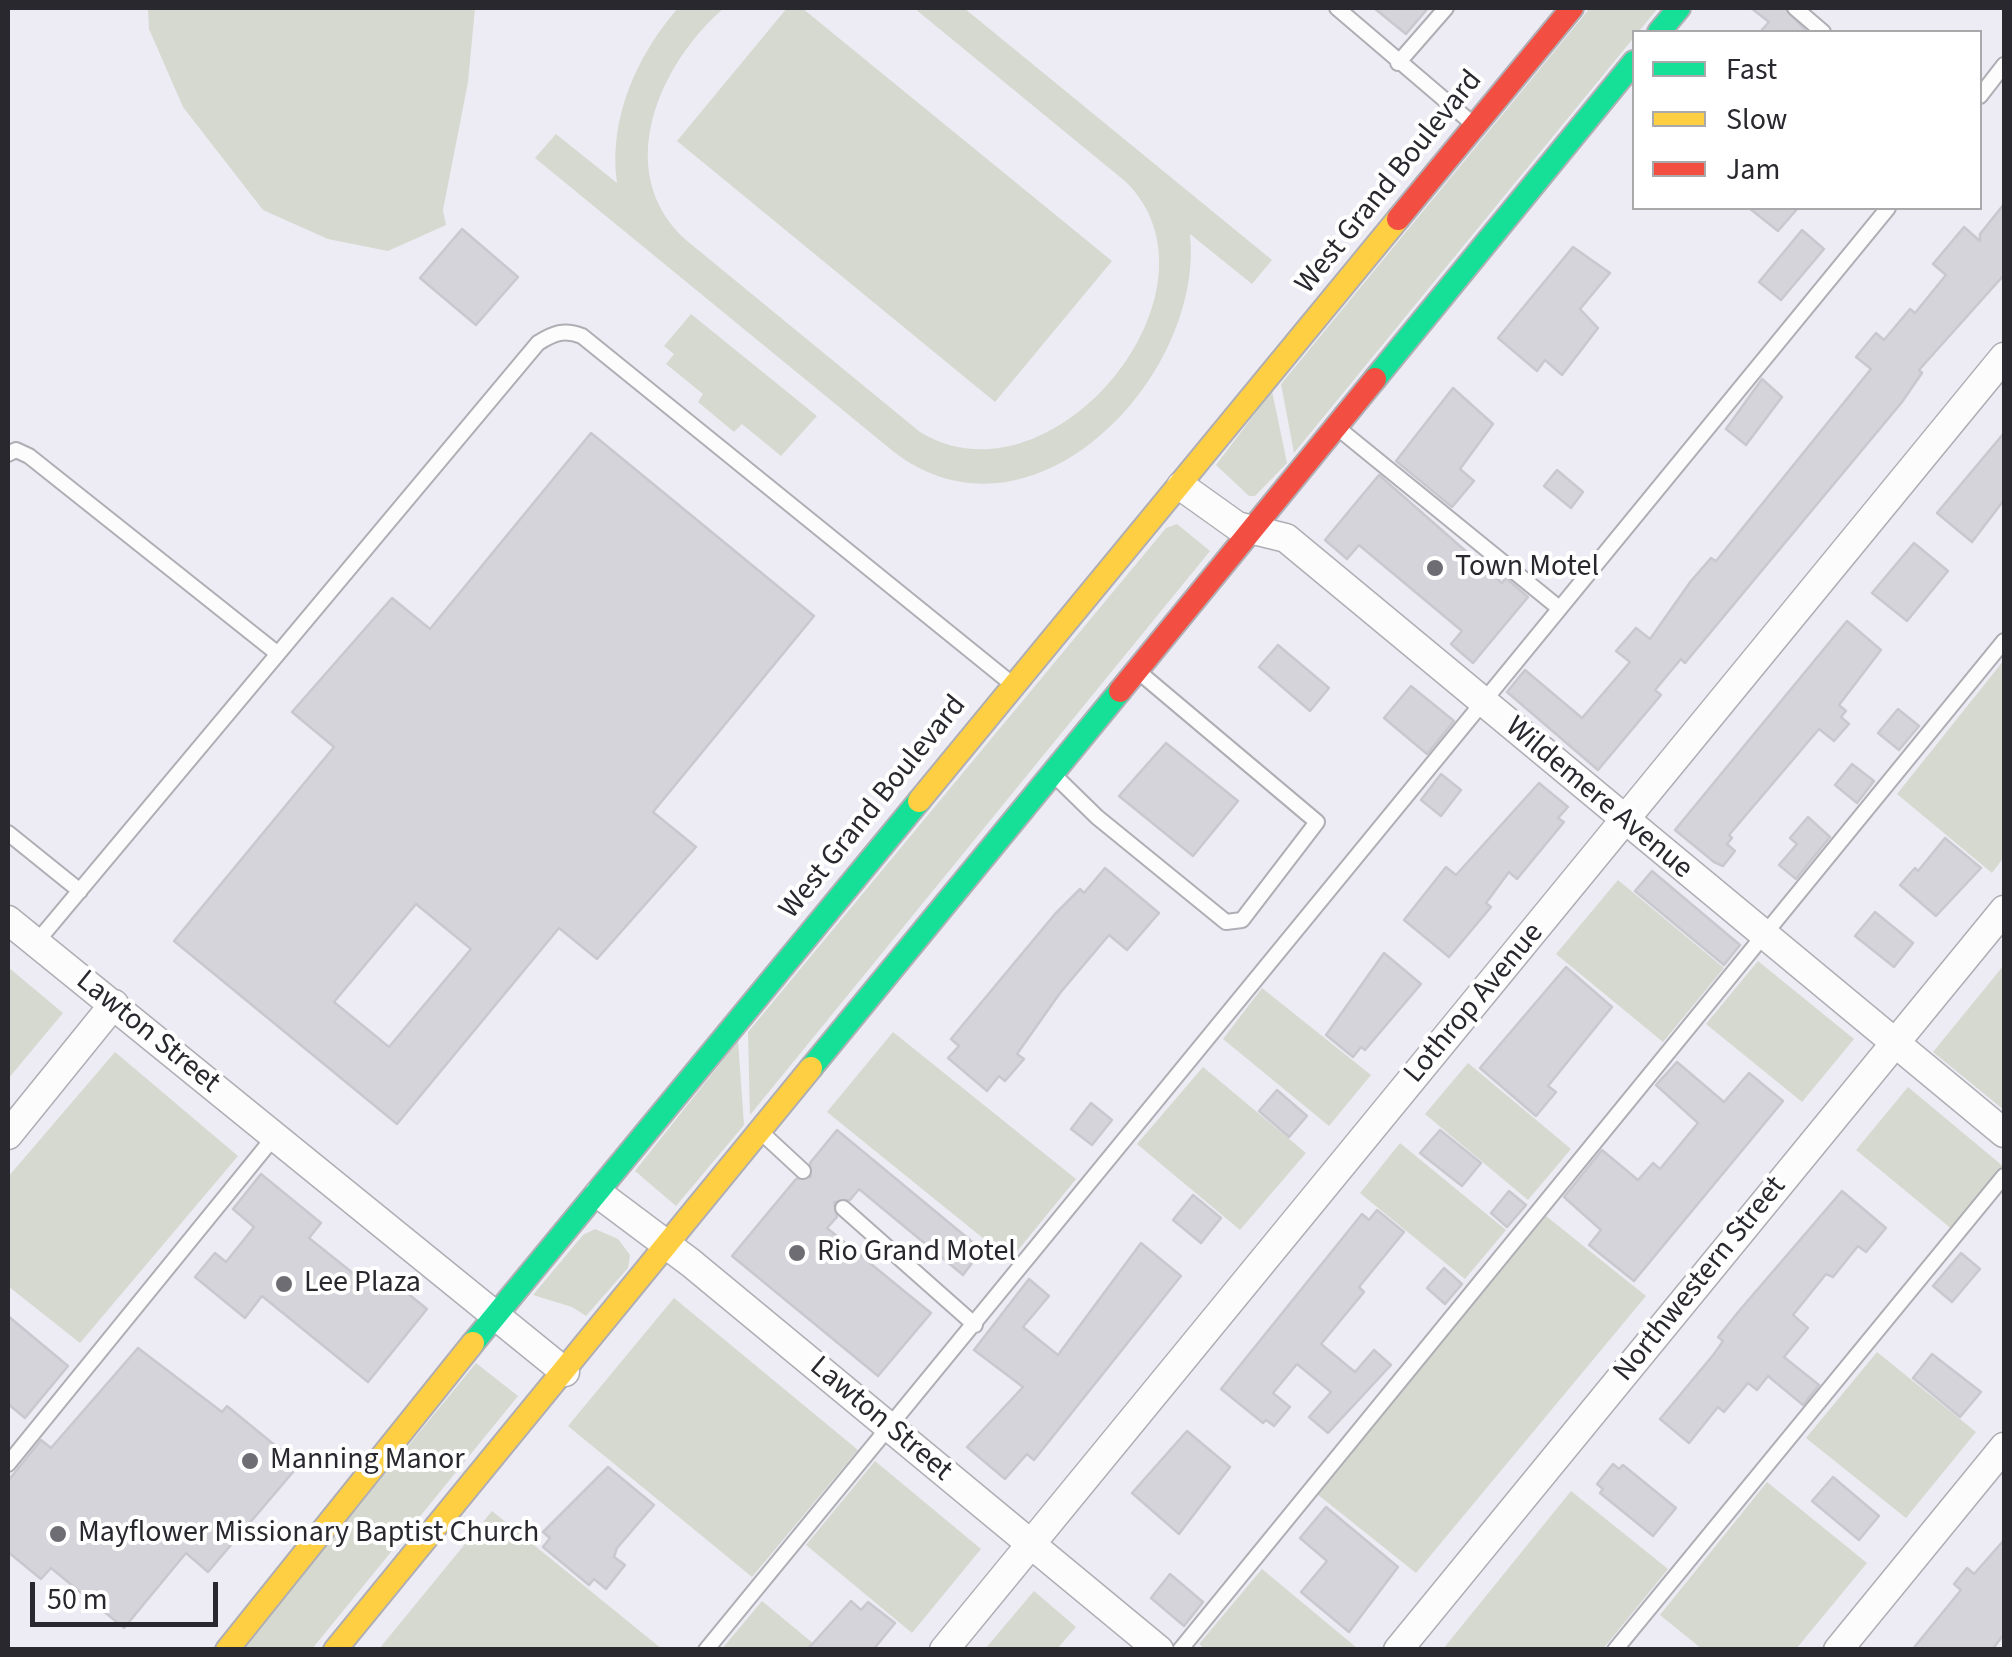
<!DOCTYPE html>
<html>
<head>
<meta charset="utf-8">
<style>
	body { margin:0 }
	#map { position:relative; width:2012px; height:1657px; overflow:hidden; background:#edecf4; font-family:"Source Sans 3",sans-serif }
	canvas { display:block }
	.frame { position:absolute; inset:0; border:10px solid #29282e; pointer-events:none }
	.legend { position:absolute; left:1632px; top:30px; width:350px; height:180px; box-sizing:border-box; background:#fff; border:2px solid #a9a9ab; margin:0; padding:12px 18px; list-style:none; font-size:30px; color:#29282e }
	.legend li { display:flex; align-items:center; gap:20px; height:50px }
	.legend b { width:50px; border:2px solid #a9a9ab }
	.scale { position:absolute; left:30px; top:1582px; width:188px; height:45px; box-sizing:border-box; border:5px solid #29282e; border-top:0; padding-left:12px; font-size:30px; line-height:35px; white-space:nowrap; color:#29282e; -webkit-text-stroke:8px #fff; paint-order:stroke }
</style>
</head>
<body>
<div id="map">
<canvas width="2012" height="1657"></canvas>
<div class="frame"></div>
<ul class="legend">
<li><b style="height:12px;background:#16e098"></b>Fast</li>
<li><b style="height:12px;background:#ffcf43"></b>Slow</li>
<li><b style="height:12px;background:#f24e42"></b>Jam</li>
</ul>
<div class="scale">50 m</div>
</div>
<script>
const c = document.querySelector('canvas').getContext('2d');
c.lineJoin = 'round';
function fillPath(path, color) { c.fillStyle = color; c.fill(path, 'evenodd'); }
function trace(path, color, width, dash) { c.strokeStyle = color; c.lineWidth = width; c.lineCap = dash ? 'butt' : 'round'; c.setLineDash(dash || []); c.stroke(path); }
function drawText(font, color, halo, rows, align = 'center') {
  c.font = font + ' "Source Sans 3",sans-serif'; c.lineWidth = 8; c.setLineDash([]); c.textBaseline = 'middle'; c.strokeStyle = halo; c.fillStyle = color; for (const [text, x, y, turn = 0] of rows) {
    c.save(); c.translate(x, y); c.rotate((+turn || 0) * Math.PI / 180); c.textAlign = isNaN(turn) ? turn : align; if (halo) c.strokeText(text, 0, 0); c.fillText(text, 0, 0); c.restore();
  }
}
const green = new Path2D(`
	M148,8H475L468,82L443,210L446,225L388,251L328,239L263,210L183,107L149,29Z
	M678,8H724C659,64 611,172 686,240L920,432C1052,513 1235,290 1126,182L914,8H964L1272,260L1252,284L1190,234C1205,376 1033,558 894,452L535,158L556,134L617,183C608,119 637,55 678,8Z
	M787,8H802L1112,261L995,402L677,141Z
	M1590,8H1658L1294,453L1281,384Z
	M691,314L817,416L781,456L742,424L734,432L698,402L703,394L666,364L674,354L664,346Z
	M1272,391L1287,463L1255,496H1249L1216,465Z
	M1177,524L1210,551L750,1115L748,1032L1166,528Z
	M2004,660V857L1992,873L1897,794Z
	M1618,880L1724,968L1663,1042L1556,954Z
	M1758,961L1854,1039L1802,1102L1706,1024Z
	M2004,965V1110L1933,1052Z
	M8,967L63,1013L8,1079Z
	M1262,988L1371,1075L1329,1126L1223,1039Z
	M893,1032L1076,1179L1010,1260L827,1112Z
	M738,1041L744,1125L676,1206L635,1171Z
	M115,1052L238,1156L80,1343L8,1286V1177Z
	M1468,1063L1571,1149L1528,1200L1425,1114Z
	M1203,1067L1306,1153L1240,1230L1137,1144Z
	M1908,1087L2004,1167L1953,1230L1856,1150Z
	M1400,1143L1506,1230L1465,1279L1360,1193Z
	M1546,1216L1646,1296L1416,1573L1317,1494Z
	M595,1229L618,1239L630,1255L628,1268L586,1316L572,1307L533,1295L583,1235Z
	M674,1298L858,1450L752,1577L568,1426Z
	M1877,1352L1976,1432L1906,1518L1806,1438Z
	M476,1363L518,1396L312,1649L241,1650Z
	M875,1461L981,1549L912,1633L806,1545Z
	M1767,1482L1867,1563L1796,1649H1702L1660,1615Z
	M1571,1491L1668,1569L1603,1649H1443Z
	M492,1511L662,1649H379Z
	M1262,1569L1357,1648L1356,1649L1206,1650L1199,1644Z
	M1034,1591L1076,1627L1057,1649H985Z
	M762,1601L820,1649L721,1650Z`);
const building = new Path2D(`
	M1374,8H1428L1406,34Z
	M1751,8H1785L1807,32H1760L1769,22Z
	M2004,204V275L1919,370L1922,373L1902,402L1685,663L1681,659L1655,690L1661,695L1598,770L1507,692L1525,670L1582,718L1630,662L1616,651L1636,628L1650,639L1691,581L1711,558L1716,561L1871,369L1856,357L1876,333L1884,340L1910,309L1915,313L1946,275L1933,264L1964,227L1980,241V234Z
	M1749,208H1798L1778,231Z
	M462,229L518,277L476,325L420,278Z
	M1802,230L1824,249L1781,300L1759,282Z
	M1573,247L1610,273L1580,309L1598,328L1562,375L1545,360L1537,371L1498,338Z
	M1762,379L1782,397L1746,445L1726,429Z
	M1453,388L1493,424L1460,469L1474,481L1452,507L1396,461Z
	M591,433L814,616L653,812L696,847L597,959L559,928L397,1124L174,941L334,747L292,712L392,598L430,629ZM416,904L471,949L389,1047L334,1002Z
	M2004,433V500L1972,542L1937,513Z
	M1557,470L1583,492L1571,508L1544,486Z
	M1379,475L1502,583L1506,578L1528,597L1473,663L1451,644L1462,631L1359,545L1347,559L1325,540Z
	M1914,543L1948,571L1907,621L1872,593Z
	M1847,621L1881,650L1839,705L1846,711L1841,717L1849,724L1834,741L1819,729L1729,835L1732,838L1727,844L1735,851L1723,866L1714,862L1675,830Z
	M1278,645L1329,688L1310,711L1259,667Z
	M1411,686L1454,721L1427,754L1384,718Z
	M1898,709L1919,726L1899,750L1878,733Z
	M1166,743L1238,801L1193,856L1119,796Z
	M1852,764L1874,781L1857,803L1835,785Z
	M1441,774L1461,790L1441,816L1421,800Z
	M1539,783L1568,807L1558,818L1564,822L1517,879L1509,872L1486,903L1491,907L1449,957L1404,920L1446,867L1456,875Z
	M1808,817L1830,837L1796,879L1779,865L1797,844L1790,838Z
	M1945,838L1981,868L1936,916L1900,885L1915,868L1918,871Z
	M1105,868L1159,913L1127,950L1109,935L1060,993L1017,1054L1024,1059L1005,1081L999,1076L987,1091L948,1058L959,1046L951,1039L1055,914L1080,889L1084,893Z
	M1652,871L1740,945L1724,965L1635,891Z
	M1875,912L1913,943L1894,967L1855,936Z
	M1384,953L1421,984L1365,1050L1361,1047L1353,1057L1326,1035Z
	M1566,967L1612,1007L1548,1086L1556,1092L1536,1116L1480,1068Z
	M1677,1062L1724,1102L1749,1073L1783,1101L1634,1281L1589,1245L1601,1230L1564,1197L1602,1150L1638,1180L1653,1163L1660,1169L1698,1123L1656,1085Z
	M1277,1090L1307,1116L1289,1137L1259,1111Z
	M1091,1103L1112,1120L1092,1145L1071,1129Z
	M837,1130L982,1250L963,1275L859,1189L850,1200L834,1202L837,1217L827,1228L931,1313L878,1376L732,1256L796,1179L811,1177L810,1163Z
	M1440,1130L1481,1163L1462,1186L1420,1153Z
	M261,1174L321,1223L309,1238L374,1290L386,1276L427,1309L368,1382L262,1296L245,1318L195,1277L215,1253L226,1262L254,1227L233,1209Z
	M1509,1191L1526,1205L1507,1227L1491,1213Z
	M1842,1191L1886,1228L1866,1252L1858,1246L1833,1277L1826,1274L1793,1315L1808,1328L1784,1357L1819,1385L1803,1405L1768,1376L1757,1390L1748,1383L1724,1412L1718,1407L1689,1443L1660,1419L1714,1354L1723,1341L1718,1337L1739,1311Z
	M1193,1195L1221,1218L1201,1243L1173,1220Z
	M1377,1210L1404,1232L1359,1287L1364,1292L1321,1344L1355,1372L1374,1350L1391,1365L1328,1433L1309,1417L1331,1392L1297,1364L1273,1393L1290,1407L1274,1426L1266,1420L1263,1423L1221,1389L1362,1214L1369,1220Z
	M1141,1243L1181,1276L1034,1460L1027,1454L1005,1479L967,1447L1023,1387L974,1350L1029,1279L1049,1296L1023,1327L1058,1355Z
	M1961,1253L1980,1269L1952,1302L1933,1286Z
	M1444,1268L1462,1284L1445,1304L1427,1288Z
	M8,1316L68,1366L25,1418L8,1404Z
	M138,1348L222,1412L227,1406L299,1465L208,1572L186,1553L124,1628L51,1568L41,1579L8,1552V1481L41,1440L51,1448Z
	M1932,1354L1981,1392L1960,1417L1913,1378Z
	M1187,1431L1230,1467L1179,1534L1132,1493Z
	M1613,1464L1619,1469L1623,1465L1676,1508L1653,1536L1600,1493L1603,1489L1597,1484Z
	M608,1467L654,1505L617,1548L614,1557L625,1565L606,1589L594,1579L589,1585L543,1547L550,1538L543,1532Z
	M1833,1477L1879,1516L1859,1540L1812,1501Z
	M1326,1507L1398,1567L1349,1632L1301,1592L1327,1561L1300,1538Z
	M2004,1540V1634L1992,1650H1912L1961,1590L1954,1584L1967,1568L1974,1574Z
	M1170,1574L1203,1602L1184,1626L1151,1598Z
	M851,1601L861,1610L868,1602L895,1623L873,1650H807Z`);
const lane = new Path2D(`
	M1337,8L1473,124
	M1795,8L1823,32
	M1398,63L1446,8
	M1980,96L2004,65
	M1339,429L1559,608
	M8,454L16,450L29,456L278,654
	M1055,776L1097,817L1226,922L1242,920L1317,822L1140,673
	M8,833L80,891
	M35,944L538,343C554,333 564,329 582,336L1012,684
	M763,1134L803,1171
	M843,1208L975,1325
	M8,1464L274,1137
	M706,1650L1888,208
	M1180,1650L2004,641
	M1615,1650L2004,1176`);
const street = new Path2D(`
	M1181,486L1237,526L1286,538L2004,1133
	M8,920L565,1372
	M8,1135L114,1004
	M599,1194L691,1263L1159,1650
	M944,1650L2004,357
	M1398,1650L2004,910
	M1838,1650L2004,1447`);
const fast = new Path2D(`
	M1659,32L1679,8
	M1375,379L1634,62
	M811,1068L1120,691
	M473,1343L919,801`);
const slow = new Path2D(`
	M919,801L1398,219
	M227,1650L473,1343
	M335,1650L811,1068`);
const jam = new Path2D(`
	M1398,219L1572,8
	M1120,691L1375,379`);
const markers = [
	[1435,568,10,"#6e6d73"],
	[797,1253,10,"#6e6d73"],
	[284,1284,10,"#6e6d73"],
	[250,1461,10,"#6e6d73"],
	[58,1534,10,"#6e6d73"]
];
const streetNames = [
	["West Grand Boulevard",1390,183,-51],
	["Wildemere Avenue",1598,799,40],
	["West Grand Boulevard",874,808,-51],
	["Lothrop Avenue",1475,1004,-50],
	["Lawton Street",147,1033,39],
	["Northwestern Street",1701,1280,-51],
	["Lawton Street",880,1420,40]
];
const poiNames = [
	["Town Motel",1455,568],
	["Rio Grand Motel",817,1253],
	["Lee Plaza",304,1284],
	["Manning Manor",270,1461],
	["Mayflower Missionary Baptist Church",78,1534]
];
fillPath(green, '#d5d9cf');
fillPath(building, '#d5d4da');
trace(building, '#c9c8cf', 2.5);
trace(lane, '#afaeb4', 18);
trace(street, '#afaeb4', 31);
trace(fast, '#afaeb4', 26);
trace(slow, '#afaeb4', 26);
trace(jam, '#afaeb4', 26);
trace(lane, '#fcfcfd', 14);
trace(street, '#fcfcfd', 28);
trace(fast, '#16e098', 22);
trace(slow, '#ffcf43', 22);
trace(jam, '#f24e42', 22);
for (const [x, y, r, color] of markers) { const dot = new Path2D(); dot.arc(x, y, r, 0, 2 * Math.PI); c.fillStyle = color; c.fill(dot); trace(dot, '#fff', 4); }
drawText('30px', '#29282e', '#fff', streetNames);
drawText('30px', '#29282e', '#fff', poiNames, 'left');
</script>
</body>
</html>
